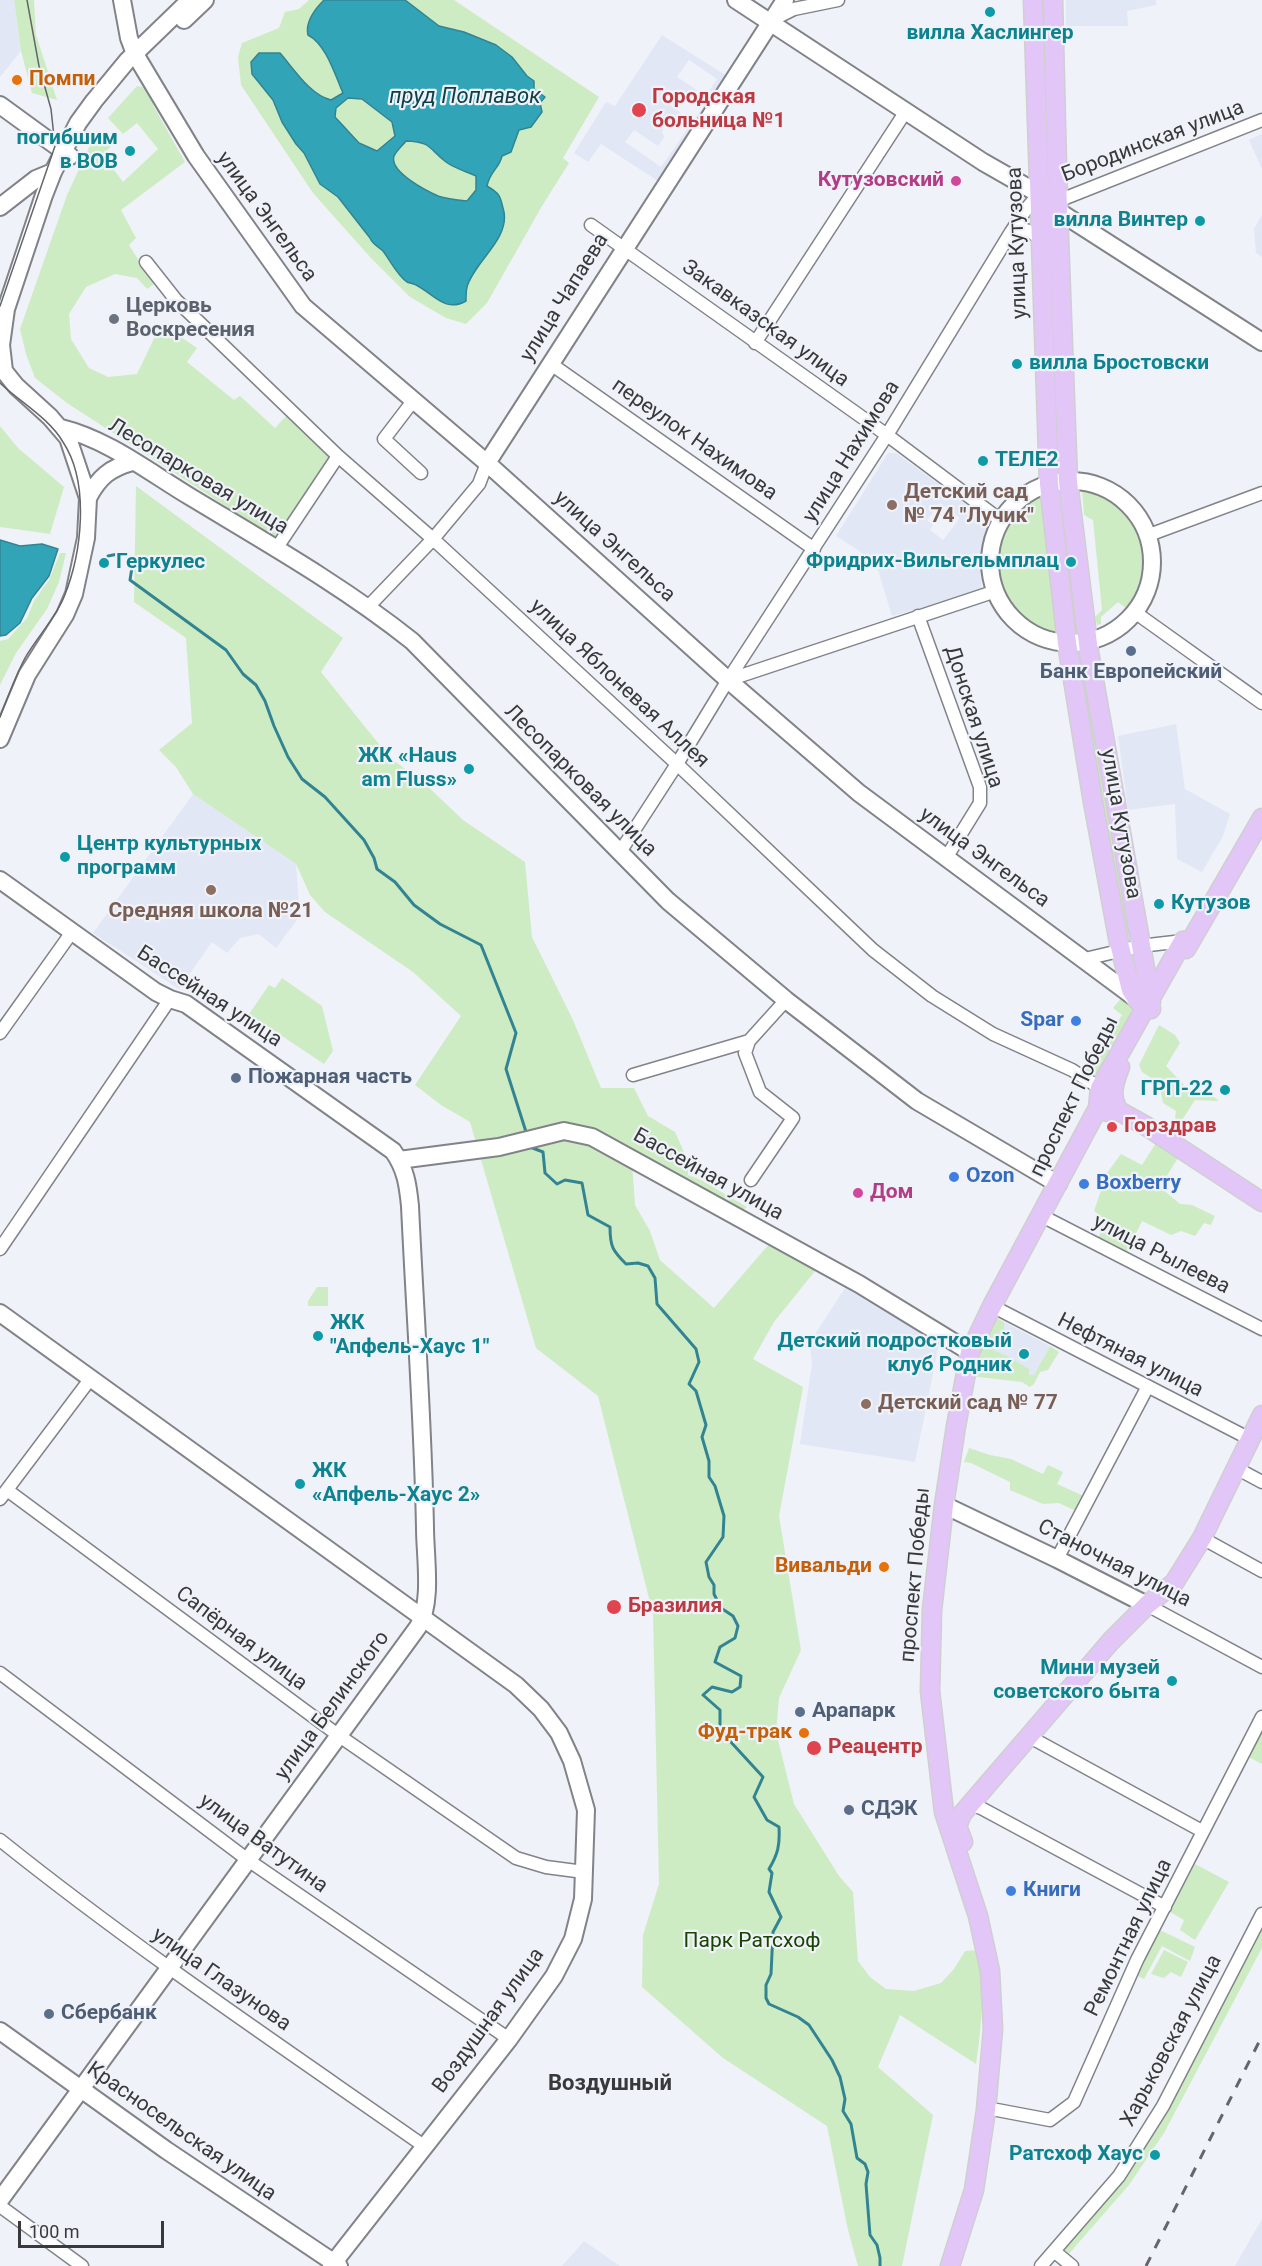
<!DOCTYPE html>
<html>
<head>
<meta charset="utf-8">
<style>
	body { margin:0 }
	#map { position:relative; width:1262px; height:2266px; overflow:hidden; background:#eff2f8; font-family:Roboto,sans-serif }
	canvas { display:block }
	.scale { position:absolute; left:18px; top:2221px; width:146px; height:27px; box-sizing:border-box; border:3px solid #38393b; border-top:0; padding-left:8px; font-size:18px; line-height:21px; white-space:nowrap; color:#38393b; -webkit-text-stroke:4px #eff2f8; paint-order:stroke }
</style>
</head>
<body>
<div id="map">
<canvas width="1262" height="2266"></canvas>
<div class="scale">100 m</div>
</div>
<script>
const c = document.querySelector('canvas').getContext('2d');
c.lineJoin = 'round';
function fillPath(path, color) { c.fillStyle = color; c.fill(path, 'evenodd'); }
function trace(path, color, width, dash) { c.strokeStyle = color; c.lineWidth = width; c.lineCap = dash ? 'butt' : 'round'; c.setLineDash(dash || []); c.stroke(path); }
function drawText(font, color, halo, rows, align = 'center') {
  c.font = font + ' Roboto,sans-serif'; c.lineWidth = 4.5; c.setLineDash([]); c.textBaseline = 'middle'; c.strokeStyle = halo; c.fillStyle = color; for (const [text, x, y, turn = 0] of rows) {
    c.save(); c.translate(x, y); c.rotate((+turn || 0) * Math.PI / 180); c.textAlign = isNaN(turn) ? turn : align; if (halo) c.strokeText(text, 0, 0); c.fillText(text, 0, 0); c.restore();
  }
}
const built = new Path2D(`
	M0,0H14L21,51L0,77Z
	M1066,0H1156V5L1127,11L1128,26H1066Z
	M662,35L727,76L658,181L601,144L588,162L574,153L606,102L615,106ZM689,60L717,79L706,96L709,99L661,167L625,142L634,130L658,146L665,136L662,133L663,128L669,124L673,126L681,113L662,99L669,89L686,100L689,95L692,97L697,90L677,77Z
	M1262,134V169L1249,140Z
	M1262,215V257L1256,253L1254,229Z
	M888,453H896L990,521L982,542L980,569L982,591L892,616L877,567L858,550L836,536ZM940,503L960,518L943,540L930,530L933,525L927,520Z
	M1176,724L1185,789L1230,814L1223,836L1202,872L1177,859L1175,804L1128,810L1118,736Z
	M193,794L296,864L300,916L276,948L259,934L240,938L227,953L212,942L179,989L93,933Z
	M845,1288L939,1344L915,1462L800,1444L812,1364L810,1342Z
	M992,1316L1050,1346L1034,1375L983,1378Z
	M1262,2219V2266H1235Z
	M584,2241L620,2266H562Z`);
const green = new Path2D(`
	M14,0H34L36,35L57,100L32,93L21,51Z
	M309,0H454L599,97L563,158L569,163L542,206L487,303L466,324L446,318L410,297L370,257L313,193L241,85L238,57L242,43L279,28L285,12L299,9Z
	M137,86L148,88L155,100L153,105L185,162L121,210L136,238L129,245L154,284L147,289L137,278L115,274L86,287L69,314L71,339L89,368L108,377L137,374L159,328L166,327L197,348L187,362L234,400L240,396L275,428L287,415L334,455L278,540L67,403L35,378L26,354L20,329L67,195L97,130L111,146L103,155L123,182L158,149L137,123L123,134L108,118Z
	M0,426L18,448L64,487L50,534L0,527Z
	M136,486L343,638L321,672L390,758L422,781L463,820L525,862L532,937L573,1020L601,1088H634L648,1116L675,1132L688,1161V1175L701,1180L747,1207L739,1213L632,1162L635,1205L650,1231L660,1260L714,1308L770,1243L815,1271L774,1322L753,1359L803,1387L779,1516L801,1650L779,1698L776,1732L794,1804L839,1876L853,1892L858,1961L870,1977L886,1989L914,1991L941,1983L954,1969L965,1951L980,1950C984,1989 982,2026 976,2064L900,2015L878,2067L933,2115L902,2266H858L848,2230L827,2126L723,2058L642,1987L643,1935L659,1884L653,1614L598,1396L536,1348L470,1122L441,1105L415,1085L461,1016L413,972L325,912L310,895L296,864L193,794L176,767L159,750L192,723L186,638L134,602Z
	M1082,491C1087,492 1096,491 1101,493C1108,497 1130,514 1134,520C1149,545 1148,587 1127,609L1118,602L1101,617V624L1097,625L1095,617L1102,610L1093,520L1084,515Z
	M1066,494L1081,634L1072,636L1057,495Z
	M1036,495L1041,496L1057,634C1034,625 1015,616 1001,595C998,590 998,583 997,577C992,546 1007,509 1036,495Z
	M60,553H66L59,582L47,609L16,653L0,685V641L8,639L27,618L34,601L49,580Z
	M1085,659L1132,934L1124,935L1076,660Z
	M282,978L322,1006L333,1051L324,1064L249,1014L269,985L275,988Z
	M1123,996L1137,1005L1098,1075L1092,1074L1085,1069L1086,1064L1091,1065L1122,1015L1113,1008Z
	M1159,1025L1175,1035L1180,1043L1166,1066L1187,1088L1206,1091L1219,1101L1195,1100L1177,1128L1175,1119L1176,1111L1163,1103L1159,1083L1142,1072L1139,1065Z
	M1158,1140L1181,1153L1160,1187L1180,1204L1192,1205L1215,1216L1211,1225L1204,1223L1195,1236L1181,1231L1171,1235L1142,1221L1125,1256L1098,1238L1106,1220L1094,1211L1107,1173L1121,1154L1142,1165Z
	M317,1287H328V1306H308V1301Z
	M992,1316L1004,1322V1329L993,1350L1009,1357L1029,1369V1375H1034L1050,1346L1059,1352L1048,1370L1040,1372L1034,1384L1030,1387L1022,1382L970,1376Z
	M969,1448L990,1455L1011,1459L1043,1474L1048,1465L1063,1472L1057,1484L1086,1497L1078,1512L1059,1503L1043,1504L1010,1490V1482L971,1463L964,1462Z
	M1262,1728V1764L1247,1756Z
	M1195,1864L1229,1882L1195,1940L1180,1930L1184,1920L1170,1912Z
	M1262,1923V1948L1164,2133L1129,2185L1067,2256L1061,2250L1122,2179Z
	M1160,1930L1195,1947L1190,1961L1162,1946L1144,1979L1138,1976L1136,1970Z
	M1164,1950L1188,1962L1181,1977L1171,1972L1164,1978L1151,1974Z`);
const water = new Path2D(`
	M324,0H405L439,26L464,32L496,45L512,57L527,76L534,81V89L545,97L540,103L542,112L531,127L519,130L511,152L502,156C499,169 490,171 487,186C502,195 500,197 504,212C509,240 474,262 467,287C466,291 466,296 466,301C445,313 434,294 416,285C413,283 409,283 407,282C397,275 390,260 383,251C378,246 373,245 370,238L338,197L320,184L304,153L296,144L282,122L273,100L252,74L251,62L259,53H280C294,69 310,95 331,100L343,93C335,75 326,44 308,35C305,22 316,8 324,0ZM348,98L362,99L392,122L395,136L377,151L359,143L335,117L336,108ZM406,141C432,142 428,148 446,162C454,168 467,172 476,176V190L467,201C457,200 447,199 438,196C427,191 389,172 394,156C396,151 403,145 406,141Z
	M0,540L20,546L42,544L58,549L49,576L32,598L20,623L6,635L0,636Z`);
const stream = new Path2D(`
	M108,556L123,553L133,561L130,580L226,650L243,674L256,685L265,701L274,726L288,757L302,779L325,797L364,840L374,858L377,869L395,882L414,905L440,924L481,945L516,1033L506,1069L527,1135
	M530,1147L543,1152L545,1173L557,1184L565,1180L582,1183L588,1215L610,1227C610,1247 613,1251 626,1264L638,1263L648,1266L655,1278L657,1304L696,1349L699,1362L689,1384L696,1391L706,1425L702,1437L709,1461V1477L715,1486L724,1516L723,1537L706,1562L709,1577L714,1585V1594L721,1608L733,1616L738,1626L735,1638L720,1647L715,1662L741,1676L740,1687L732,1692L712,1687L703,1695L720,1710V1725L729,1740L763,1777L754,1797L767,1820L779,1827C780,1845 778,1854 769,1869L772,1873L769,1892L781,1917L773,1932L771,1974L766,1985V1998L769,2004L798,2017L809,2025L832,2060L840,2077L845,2099L843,2111L851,2124L857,2158L865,2164L868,2172L866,2184L870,2235L877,2245L880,2258V2266`);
const street = new Path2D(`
	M774,19L794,9L838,0
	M1058,201L1262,120
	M591,225L887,435L999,519
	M1013,229C1025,227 1031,232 1041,239
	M146,262L176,300L338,456L433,539L677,764L873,950L932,996L993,1034L1072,1070L1100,1088
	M755,343L906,111
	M551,364L814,549
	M413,401L384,439L421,473
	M1149,535L1262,493
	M276,549L338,456
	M368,607L433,539L479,484L487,463
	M1136,613L1262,703
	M918,616L980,787V803L946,858
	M728,680L993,592
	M620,852L677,764L728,680L887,435L1011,232L1027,208L1039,194
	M1085,959L1140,946L1183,941
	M0,1033L72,932
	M749,1041L745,1053L760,1092L793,1118L751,1180
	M633,1075L749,1041L786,1000
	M1042,1216L1262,1329
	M0,1249L170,999
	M992,1306L1250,1439
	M1236,1468L1262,1482
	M7,1490L338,1735L516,1858L546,1867L584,1872
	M0,1499L91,1378
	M1202,1538L1262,1571
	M1057,1559L1147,1388
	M1147,1605L1262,1667
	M0,1673L248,1860L509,2039
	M1028,1736L1202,1831
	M970,1804L981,1808L1165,1907
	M0,1840C136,1949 281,2046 424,2146
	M997,2110L1050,2120L1074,2102L1137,1960L1262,1717
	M0,2206L82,2266
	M1055,2252L1072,2266
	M1041,2266L1119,2176L1163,2106L1262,1914`);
const secondary = new Path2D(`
	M122,0L129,38L135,54L196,156L303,306L487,463L728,680L859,793L1138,1000
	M736,0L983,162L1039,194
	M184,20L205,0
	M0,105L70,156
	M0,207L36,179L53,172
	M1058,211L1262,342
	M61,428C107,439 149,472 189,496C265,542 343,586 412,641L668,901L786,1000L917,1101L1058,1184
	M487,463L785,0
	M990 562a81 81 0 1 1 162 0a81 81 0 1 1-162 0Z
	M88,498C99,477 110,468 132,462
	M0,739L27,675L65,615L74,594L86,538L88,498L68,438L50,417L16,386L4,371L1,345L6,309L44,195L53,172L78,123L94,101L127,61L190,0
	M0,880L156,992L170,999L186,1004L393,1151C406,1169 408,1186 410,1206C415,1313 423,1421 425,1528C425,1556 433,1603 418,1627L0,2200
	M399,1160L499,1147L564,1131L592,1137L859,1284L970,1352
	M0,1313L516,1685L541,1709L559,1733L572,1761L586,1810L583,1899L573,1939L554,1976L509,2039L331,2266
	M944,1505L1057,1559L1147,1605
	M0,2031L166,2150L339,2266`);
const primary = new Path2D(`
	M1033,0L1049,484L1067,643L1093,802L1119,943L1131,990L1138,1001L1151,1009
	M1053,0L1058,211L1068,482L1089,652L1151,1002
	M1186,949L1262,818
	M1119,1111C1109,1097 1114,1082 1120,1067
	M1107,1112L1119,1111L1146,1126L1262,1202
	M963,1842L957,1826L962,1814L1111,1641L1147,1605L1174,1583L1202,1538L1262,1415
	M950,2266L974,2190L986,2110L993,2029L990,1971L978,1916L944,1812L930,1691L932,1610L944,1505L956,1426L970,1352L992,1306L1098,1108L1100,1088L1183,941L1191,940`);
const tram = new Path2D(`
	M0,306L55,146L51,109L39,66L27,0
	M0,383C20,402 49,418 63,442C90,483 82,553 64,597C55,619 37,637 25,658C15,677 8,697 0,717`);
const rail = new Path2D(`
	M1146,2266L1262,2036`);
const markers = [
	[990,12,6,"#0f9aa8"],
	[17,80,6,"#e8710a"],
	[639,110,8,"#e0444e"],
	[130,151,6,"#0f9aa8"],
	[956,181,6,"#d1479c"],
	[1200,221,6,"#0f9aa8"],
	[114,319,6,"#6b7280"],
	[1017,364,6,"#0f9aa8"],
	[983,461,6,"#0f9aa8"],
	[892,505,6,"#8d6e63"],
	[1071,562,6,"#0f9aa8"],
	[104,563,6,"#0f9aa8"],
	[1131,651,6,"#5c6f8a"],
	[469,769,6,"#0f9aa8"],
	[65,857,6,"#0f9aa8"],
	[211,890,6,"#8d6e63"],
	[1159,904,6,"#0f9aa8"],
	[1076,1021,6,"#3f7fe0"],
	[236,1078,6,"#5c6f8a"],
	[1225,1090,6,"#0f9aa8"],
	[1112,1127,6,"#e0444e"],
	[954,1177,6,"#3f7fe0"],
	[1084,1184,6,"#3f7fe0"],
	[858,1193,6,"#d1479c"],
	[318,1336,6,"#0f9aa8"],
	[1024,1354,6,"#0f9aa8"],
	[866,1404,6,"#8d6e63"],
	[300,1484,6,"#0f9aa8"],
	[884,1567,6,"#e8710a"],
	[614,1607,8,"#e0444e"],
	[1172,1681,6,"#0f9aa8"],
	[800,1712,6,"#5c6f8a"],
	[804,1733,6,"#e8710a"],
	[814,1748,8,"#e0444e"],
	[849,1810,6,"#5c6f8a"],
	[1011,1891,6,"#3f7fe0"],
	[49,2014,6,"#5c6f8a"],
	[1155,2155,6,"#0f9aa8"]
];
const cultureNames = [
	["вилла Хаслингер",990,34,"center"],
	["погибшим",118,139],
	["в ВОВ",118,163],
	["вилла Винтер",1188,221],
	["вилла Бростовски",1029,364,"left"],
	["ТЕЛЕ2",995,461,"left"],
	["Фридрих-Вильгельмплац",1059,562],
	["Геркулес",116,563,"left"],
	["ЖК «Haus",457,757],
	["am Fluss»",457,781],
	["Центр культурных",77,845,"left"],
	["программ",77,869,"left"],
	["Кутузов",1171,904,"left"],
	["ГРП-22",1213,1090],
	["ЖК",330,1324,"left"],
	["\"Апфель-Хаус 1\"",330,1348,"left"],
	["Детский подростковый",1012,1342],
	["клуб Родник",1012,1366],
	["ЖК",312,1472,"left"],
	["«Апфель-Хаус 2»",312,1496,"left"],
	["Мини музей",1160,1669],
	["советского быта",1160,1693],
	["Ратсхоф Хаус",1143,2155]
];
const foodNames = [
	["Помпи",29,80,"left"],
	["Вивальди",872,1567],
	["Фуд-трак",792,1733]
];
const healthNames = [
	["Городская",652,98],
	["больница №1",652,122],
	["Горздрав",1124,1127],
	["Бразилия",628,1607],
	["Реацентр",828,1748]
];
const streetNames = [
	["Бородинская улица",1153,142,-21],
	["улица Энгельса",266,217,54],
	["улица Кутузова",1018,243,-92],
	["улица Чапаева",565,298,-58],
	["Закавказская улица",765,324,36],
	["переулок Нахимова",694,440,35],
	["улица Нахимова",852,452,-58],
	["Лесопарковая улица",198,477,31],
	["улица Энгельса",614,547,42],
	["улица Яблоневая Аллея",619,684,43],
	["Донская улица",973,717,72],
	["Лесопарковая улица",580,781,45],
	["улица Кутузова",1120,824,80],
	["улица Энгельса",984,858,36],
	["Бассейная улица",209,997,33],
	["проспект Победы",1075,1097,-64],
	["Бассейная улица",708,1175,29],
	["улица Рылеева",1161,1255,27],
	["Нефтяная улица",1130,1356,27],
	["Станочная улица",1114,1564,27],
	["проспект Победы",916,1575,-85],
	["Сапёрная улица",241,1639,37],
	["улица Белинского",333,1706,-54],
	["улица Ватутина",263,1844,36],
	["Ремонтная улица",1129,1938,-64],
	["улица Глазунова",221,1980,35],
	["Воздушная улица",489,2021,-54],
	["Харьковская улица",1172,2041,-62],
	["Красносельская улица",181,2132,35]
];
const hotelNames = [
	["Кутузовский",944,181],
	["Дом",870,1193,"left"]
];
const worshipNames = [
	["Церковь",126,307],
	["Воскресения",126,331]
];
const educationNames = [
	["Детский сад",904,493],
	["№ 74 \"Лучик\"",904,517],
	["Средняя школа №21",211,912,"center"],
	["Детский сад № 77",878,1404]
];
const serviceNames = [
	["Банк Европейский",1131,673,"center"],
	["Пожарная часть",248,1078],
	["Арапарк",812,1712],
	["СДЭК",861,1810],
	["Сбербанк",61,2014]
];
const shopNames = [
	["Spar",1064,1021,"right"],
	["Ozon",966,1177],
	["Boxberry",1096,1184],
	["Книги",1023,1891]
];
const parkNames = [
	["Парк Ратсхоф",752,1942]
];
const waterNames = [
	["пруд Поплавок",465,97]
];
const neighbourhoodNames = [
	["Воздушный",610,2084]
];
fillPath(built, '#e1e7f5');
fillPath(green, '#ceecc3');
fillPath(water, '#31a4b8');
trace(water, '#338492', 1.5);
trace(stream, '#338492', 3);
trace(street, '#818389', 15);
trace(secondary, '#818389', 20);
trace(primary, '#cfcfd0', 21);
trace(street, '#fff', 12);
trace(secondary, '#fff', 16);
trace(primary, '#e2c6f8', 18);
trace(tram, '#646669', 1.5);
trace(rail, '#646669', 3, [10, 10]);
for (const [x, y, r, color] of markers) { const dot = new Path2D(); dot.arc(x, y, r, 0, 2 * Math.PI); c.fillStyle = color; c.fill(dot); trace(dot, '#eff2f8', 2); }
drawText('bold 21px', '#0d838f', '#eff2f8', cultureNames, 'right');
drawText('bold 21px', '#c56008', '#eff2f8', foodNames, 'right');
drawText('bold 21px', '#be3a42', '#eff2f8', healthNames, 'left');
drawText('21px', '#38393b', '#eff2f8', streetNames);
drawText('bold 21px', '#b23c85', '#eff2f8', hotelNames, 'right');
drawText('bold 21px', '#5b616d', '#eff2f8', worshipNames, 'left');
drawText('bold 21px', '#785e54', '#eff2f8', educationNames, 'left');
drawText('bold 21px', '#4e5e75', '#eff2f8', serviceNames, 'left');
drawText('bold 21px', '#366cbe', '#eff2f8', shopNames, 'left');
drawText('21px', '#184300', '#eff2f8', parkNames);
drawText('italic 22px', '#0e4049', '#eff2f8', waterNames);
drawText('bold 22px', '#38393b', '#eff2f8', neighbourhoodNames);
</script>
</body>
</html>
